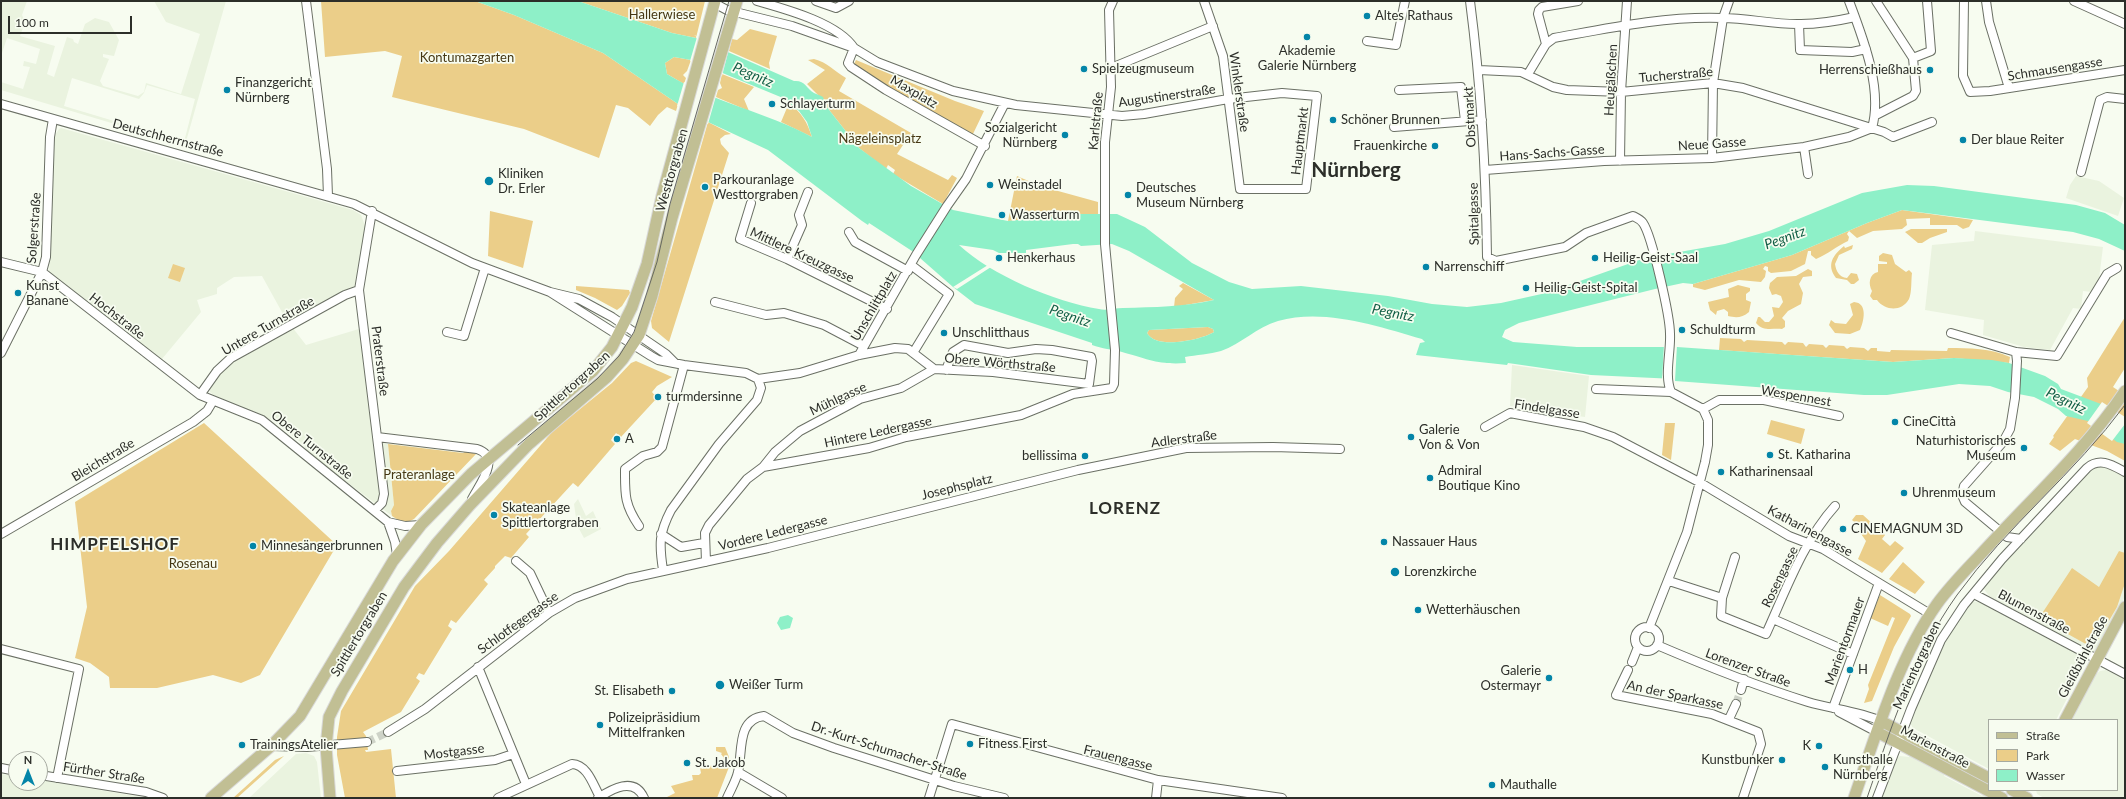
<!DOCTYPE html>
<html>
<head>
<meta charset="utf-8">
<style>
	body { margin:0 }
	#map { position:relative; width:2126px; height:799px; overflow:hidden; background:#f7fcf0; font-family:Lato,sans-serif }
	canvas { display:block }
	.frame { position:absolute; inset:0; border:2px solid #2c2e29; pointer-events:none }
	.legend { position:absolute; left:1988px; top:719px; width:130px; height:72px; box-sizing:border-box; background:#f7fcf0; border:1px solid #a6aaa0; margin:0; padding:5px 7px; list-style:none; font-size:12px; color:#2c2e29 }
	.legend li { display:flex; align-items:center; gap:8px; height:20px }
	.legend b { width:20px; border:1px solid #a6aaa0 }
	.north { position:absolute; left:8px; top:751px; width:40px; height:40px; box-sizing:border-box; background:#f7fcf0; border:1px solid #a6aaa0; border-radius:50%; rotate:0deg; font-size:11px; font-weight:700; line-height:16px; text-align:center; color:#2c2e29 }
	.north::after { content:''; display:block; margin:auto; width:14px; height:18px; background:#0385a8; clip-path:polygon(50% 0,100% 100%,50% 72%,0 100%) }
	.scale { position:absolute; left:8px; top:16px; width:124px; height:18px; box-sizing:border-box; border:2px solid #2c2e29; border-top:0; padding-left:5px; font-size:12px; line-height:14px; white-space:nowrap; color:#2c2e29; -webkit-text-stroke:3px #f7fcf0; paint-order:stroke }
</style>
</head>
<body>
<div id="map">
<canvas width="2126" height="799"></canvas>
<div class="frame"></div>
<ul class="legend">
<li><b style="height:5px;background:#c1bf94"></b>Straße</li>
<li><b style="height:11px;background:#ebce89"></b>Park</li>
<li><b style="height:11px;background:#8ef0c8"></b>Wasser</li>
</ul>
<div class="north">N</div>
<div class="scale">100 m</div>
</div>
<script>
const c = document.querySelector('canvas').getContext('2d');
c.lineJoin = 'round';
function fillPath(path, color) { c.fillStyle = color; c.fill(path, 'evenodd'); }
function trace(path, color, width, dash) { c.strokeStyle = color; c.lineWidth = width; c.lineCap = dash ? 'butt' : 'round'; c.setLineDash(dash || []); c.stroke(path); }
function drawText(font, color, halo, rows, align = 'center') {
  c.font = font + ' Lato,sans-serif'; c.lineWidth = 3.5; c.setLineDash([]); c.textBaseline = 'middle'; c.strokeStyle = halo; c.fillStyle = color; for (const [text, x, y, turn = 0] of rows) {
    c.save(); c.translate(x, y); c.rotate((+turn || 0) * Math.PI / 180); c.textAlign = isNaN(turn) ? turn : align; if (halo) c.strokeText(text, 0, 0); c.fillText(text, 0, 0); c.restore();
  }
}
const built = new Path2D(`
	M1,1H27L22,15L25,22L20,36L55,46L47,74L54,77L67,37L73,39L74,42L78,44L85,24L95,18L109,22L119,40L114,56L103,54V57L109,59L100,81L103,86L138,96L144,92L146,83L181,94L200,34L166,22L154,1H226L185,145L1,90V82L23,89L30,67L23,66L24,61L36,64L40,49L7,38L1,56ZM72,78L139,99L144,93L147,85L195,99L184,142L64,106Z
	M61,128L353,210L361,215L365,226L355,286L289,323L306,345L362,328L376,441L388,444L394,505L391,511L392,516L323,464L306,450L304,445L280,426L268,418L216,397L210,392V386L222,370L230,362L288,323L262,276L234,277L217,288V294L197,300L201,312L162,359L49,274L55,135L59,129Z
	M2076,176L2099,181L2124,198L2118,216L2066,198L2070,185Z
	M1975,231L2103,247L2099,279L2092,292L2083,291L2081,309L2073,308L2050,350L2024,347L1983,335L1984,320L1925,310L1932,245L1974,241Z
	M1512,365L1589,376L1585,417L1510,406Z
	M2099,467H2109L2125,476V596L2120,608L2094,652L1989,596L1984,589L1985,582L2058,503L2091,470Z
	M578,499L586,516L593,511L601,529L584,538L577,525L574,504Z
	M1972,601L1981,603L2085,658L2086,661L2056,720H1989V769L1913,728L1910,723L1911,717L1946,640Z
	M2106,670L2125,680V798H2044L2037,794L2036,790H2117V720H2071L2096,674L2100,671Z
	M306,753L314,756L317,762L321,798H249L296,754Z
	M1910,755L1945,773L1944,776L1982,796L1983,794L1991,798H1881L1895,760L1900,756L1909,757Z
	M1,774L16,776V783H40V780L147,798H1Z`);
const green = new Path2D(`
	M321,1H475L514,15L603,53L678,104L676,111L667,107L658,115L650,126L628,108L616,105L599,158L524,129L392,97L402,56L385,51L325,57Z
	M578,1H705L696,38L672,33Z
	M750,29L777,36L769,63L770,69L729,51L732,39L737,40Z
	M674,57L691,60L687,71L683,75L686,78L684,84L667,74L665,63Z
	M814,59C827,62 834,71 846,78L839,91L911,133L897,154L948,180L952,175L957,178L943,204L893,174L895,170L888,165L886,169L859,148L826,106V103L807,84L825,70L808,60Z
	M856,60L955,101L984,111L972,136L887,87L854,64Z
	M722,74L754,87L744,99L749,111L716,97L718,90L722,88L720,83Z
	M789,103C802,113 807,122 812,137L781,122Z
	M708,122L731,134L725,135L720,139L721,144L729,153L669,342L652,328L651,321Z
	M1017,176L1040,186L1098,202V214L1008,221Z
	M1902,210L1973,220L1969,227L1963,229L1957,225H1930V218L1906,219L1907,225L1902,229L1873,231L1857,238L1849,231L1847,234L1849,237L1848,241C1837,246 1828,254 1816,259L1811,255V251H1808L1805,264L1791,271L1771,273L1768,271V267L1765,266L1763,269L1766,271L1765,277L1761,282L1739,280L1705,290L1693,287V284L1792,255L1867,223Z
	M490,211L533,221L523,268L488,256Z
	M1911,229H1947V232L1930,238L1922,243H1918L1905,232Z
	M1853,245L1852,249L1839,255L1835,264C1836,271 1839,277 1847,278L1851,273L1857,274L1859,280L1854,284H1851L1847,280L1836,278C1826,265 1833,255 1844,246L1845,248Z
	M1883,253L1892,255L1895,264L1906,272L1909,270L1912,273C1911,280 1912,292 1909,299C1902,312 1885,311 1877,300H1873L1870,296L1872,291C1868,284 1869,274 1878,272V264H1887V262L1879,261V256Z
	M173,264L185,268L180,282L168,278Z
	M1808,269L1812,271V276L1803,277L1799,284L1803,293L1801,304L1788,311L1782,318L1785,321V327L1782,329C1771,328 1764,332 1756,323L1758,317H1760L1765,322H1769L1774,316L1772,307L1779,308L1783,302L1781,296L1776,294L1772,295L1769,288L1770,283L1777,277L1796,276Z
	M1183,283L1214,300L1174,307L1175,298L1183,289L1179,286Z
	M1738,285L1750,288V291L1746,294V300L1751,302L1749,312C1742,318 1736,318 1728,316V312L1724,309L1717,311L1716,315L1710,310L1708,302L1729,297L1728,289Z
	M576,286L629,290L630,293L622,306L617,310L595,298L576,290Z
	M1854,302C1868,303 1864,321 1860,330L1850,334L1835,333L1829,325L1831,320L1835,323L1846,324L1853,315L1850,304Z
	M2125,317V368L2113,387L2125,395V461L2107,451L2075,439L2060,451L2049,444L2054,437L2053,436L2088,387L2087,378Z
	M1208,327L1213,329L1214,332C1201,340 1156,350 1147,333L1149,330Z
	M1720,338L1741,339L1744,342L1747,340L1782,342L1785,345L1788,342L1803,343L1806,347L1809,344L1823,345L1826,348L1829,345L1844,346L1847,349L1850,347L1864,348L1868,351L1871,348H1877V351L1890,352L1891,350L1947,351L1948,348C1970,348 1990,348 2010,357L2009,363L1954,358L1893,362L1719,350Z
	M636,361L672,377L657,386L652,392L657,398L621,437L616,433L611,440L615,444L578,487L573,483L526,534L529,537L511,558L505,556L495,566V568L484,580L488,584L456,623L451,620L448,626L452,629L424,675L419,673L416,678L420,681L401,712L363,732L366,736L368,750H365L366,752L391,749L396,798H345L337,755V737L341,711L415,586L449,551L553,431L612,383L631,363Z
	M1771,420L1805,429L1801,444L1767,434Z
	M204,423L337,545L260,675L241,683L213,675L157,688H110L109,677L90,663L75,658L87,607L75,502Z
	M1665,423H1675L1671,460L1662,455Z
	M388,444L463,453L466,451L476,454L414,519L404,524L392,516L391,511L394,505Z
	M1856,515H1863L1885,535L1882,539L1890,546L1895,541L1904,548L1882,573L1858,559L1866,541L1859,531L1861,528L1852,520Z
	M2119,551L2125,553V583L2117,607L2093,648L2039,618L2072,568L2099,587Z
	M1903,562L1925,582L1915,594L1889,579Z
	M1880,595L1910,614L1911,616L1894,647L1872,701L1864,703L1869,689L1868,685L1895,618L1892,617L1888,626L1870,618Z
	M716,747H725L729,757L727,765L729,767L717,798H665L675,793L671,786L693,780L692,775H699L701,773L700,768L703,769L704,767L708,766L709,768V766L721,764L720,763L724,758L721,754L722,753L716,751Z
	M284,756L237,798H233L275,760Z`);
const water = new Path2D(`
	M475,1H578L672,33L696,38L794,81C805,80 806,88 814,93C816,94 820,95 823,97L826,106L859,148L911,186L953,210L1008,221L1075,214H1117L1145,227L1192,263L1229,282L1252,289L1301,286L1388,296L1432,304L1467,307L1501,303L1546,293L1645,258L1725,244L1769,231L1862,193L1907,185L1934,186L2076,205L2105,213L2125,225V251L2099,239L2073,232L1902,210L1867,223L1792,255L1693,284L1683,283L1655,289L1519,323L1505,330L1502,337L1513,342L1577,347H1677L1893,362L1954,358L1992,360L2009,363L2045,376L2058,384L2061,389L2101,404L2125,419V444L2117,442L2088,421L2066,416L2058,409L2034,397L2008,392L1990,386L1959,384L1887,395H1864L1675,381V379L1591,375L1508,363L1507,365L1416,355L1420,343L1425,342L1422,339C1377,326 1324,308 1278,321C1257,327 1241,344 1221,351C1210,354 1196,355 1185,357L1186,363C1158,365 1148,359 1122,352C1112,349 1102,349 1092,345V343L975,304L953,287L912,251L869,223L868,225L862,221L768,150L708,122L678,104L603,53L514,15ZM674,57L691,60L783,98L799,111L807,122L812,137C766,112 712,102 667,74L665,63ZM1073,244H1078L1081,246L1112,244L1129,251L1214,300C1184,307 1154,307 1123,308C1115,308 1106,311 1099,309C1055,302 991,275 959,245L993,250L999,253H1026V250ZM1208,327L1213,329L1214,332C1201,340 1156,350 1147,333L1149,330Z
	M788,615L793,618L790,628L781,630L777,623L780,617Z`);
const pier = new Path2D(`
	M694,35L729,49L722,76L690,61L697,37Z
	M684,82L716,96L708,124L677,106Z
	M988,265L991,267L957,289L953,287Z
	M1664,345H1677L1675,381L1662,380Z
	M2102,402L2125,417V424L2112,441L2087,423Z`);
const minorTunnel = new Path2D(`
	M1736,704L1741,690
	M367,742L388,732`);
const minor = new Path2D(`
	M306,1L327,169L328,196
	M757,1C785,9 838,23 854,48
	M816,1L836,8L849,1
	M1470,1C1481,86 1486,171 1487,257L1496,261L1565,247L1586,233L1633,216C1637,218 1640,219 1643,223C1652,236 1670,316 1670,334C1671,352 1664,375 1671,392
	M1849,1C1863,38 1883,89 1872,128
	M1964,1L1963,76L1970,92L1990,91L2125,70
	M1986,1L1989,22L2009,88
	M2074,1L2125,24
	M714,3L727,10L792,26L854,48L877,62L953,91L1016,105L1122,116L1144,114L1228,99L1282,93L1317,96L1306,189H1240L1223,56L1204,1
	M1799,24L1800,50L1852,52L1866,49
	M1367,41L1396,45L1405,1
	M1546,44L1538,14L1539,10L1542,7L1578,1
	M854,48L848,63L851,67L886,90L985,146
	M1913,58L1931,51L1927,1
	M1111,68L1213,26
	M1479,70L1521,72L1553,87L1567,90L1621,92L1713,83L1743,88L1884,132L1893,137L1932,122
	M1528,74L1546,44L1554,38C1609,28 1665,16 1722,18C1749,18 1775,25 1801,24C1819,24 1837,21 1855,17
	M1399,90L1461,87L1465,121
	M1,104L354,204L472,263L550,292L579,299L612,317L666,354L675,363
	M1876,115L1913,96L1916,91L1913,58L1876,1
	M1394,127L1482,120
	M1804,147L1808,174
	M1712,158L1713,83L1723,18L1729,1
	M1620,161L1621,92L1627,1
	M1485,170L1604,161L1712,158L1804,147L1849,137L1872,128
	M2081,172L2100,100L2107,97L2125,99
	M751,203L740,239L787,259L887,309
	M372,211L359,290L384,494L382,503L375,510
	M849,232L855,242L908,271
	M787,259L802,225L799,215L808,192
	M1,262L42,272L200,395L262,420L388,522L405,526L421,525
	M911,265L949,294L913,353
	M550,292L651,356L658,360L684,365L746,373L758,379L800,373L859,355L895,348L908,349L934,369L993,372L1089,384L1092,361L1091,357L1052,350L1036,349L1008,353L964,345L953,352L946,370
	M715,302L766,315L784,313L824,325L864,346
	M447,332L464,336L485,268
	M1951,333L2016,352L2057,356L2107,274L2117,268
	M2016,352L2017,361L2015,398L2010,429L2003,442L1964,486L1962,495L1965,502L2007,537L2021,539
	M1,353L42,272L46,257L50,137L53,119
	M859,355L916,255L947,206L966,179L1005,103
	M1596,389L1671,392L1703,409L1708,420V445L1705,462L1687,532L1649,628
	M200,395L217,371L231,358L345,295L359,290
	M1703,409L1719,400H1764L1839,416
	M1485,427L1510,413L1584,427L1613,437L1699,482L1789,536L1823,549L1930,614
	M377,437L477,449C502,457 479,485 472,499
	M763,467L775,452L800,431L860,399L901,388L934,369
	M388,522L395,542L397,555
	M639,526C624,504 625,494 625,469L643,456L657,452L662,447L684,365
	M1,534L193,422L207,411L213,401
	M661,534L681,547L704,543
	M516,561L530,573L549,613
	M706,562L705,533L709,525L747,479L763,467L869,448L906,437L1021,415L1073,394L1112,388L1114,384L1115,350L1105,244V142L1111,87L1109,10L1113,1
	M663,570C659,544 659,533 671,510L719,444L757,400L761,388L758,379
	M1669,581L1722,598L1721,616L1766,634C1785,592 1804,540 1835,506
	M1974,594L2125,674
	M1722,598L1735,557
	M1773,619L1853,654
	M1635 639a12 12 0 1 1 24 0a12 12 0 1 1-24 0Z
	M1657,645C1706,666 1757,686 1808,702C1832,709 1858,711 1881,721
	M1,649L79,669L57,778
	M1632,662L1638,647
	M478,667L526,784
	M1628,670L1616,695L1712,714L1758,732L1761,744L1743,798
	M1741,690L1744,679
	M1833,708L1879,583
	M1839,712L1877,732
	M1729,719L1736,704
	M388,732L425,709L549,613L575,598L627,579L768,548L1078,470L1186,448L1273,447L1340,449
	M271,746L307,747L367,742
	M1,768L16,771
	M397,771L495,760L513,754
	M738,772L782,798
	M40,775L146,792L163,798
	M498,798L572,764C588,765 593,785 600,797
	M598,798C612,789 634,776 644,798
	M727,798C731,789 736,781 738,772C743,753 736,719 764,716L793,733L834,748L954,786L1004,798
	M929,798L952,724L1158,780L1282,798
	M1156,798L1158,780
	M1877,798L1911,709L1941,640L1964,605L2002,559L2087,468C2100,457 2112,465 2125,472`);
const major = new Path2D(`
	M2065,720L2125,607
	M1881,721L1989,778
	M1877,732L2002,798
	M2012,790L2027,798
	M211,798L271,746L300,716L393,561L421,525L471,474L593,371L612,347L632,307L647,264L662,196L715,1
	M330,798L326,747L329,717L342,691L404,587L437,543L470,505L529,444L607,377L623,359L639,335L652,296L672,218L737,1
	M1854,798C1876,735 1898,659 1937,604C1950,586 1966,570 1981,554C2029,501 2085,451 2125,391`);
const tram = new Path2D(`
	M518,445L597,379L619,356L634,332L657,262L670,204L729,1
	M1867,798C1891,728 1914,655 1957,595C2007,526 2075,473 2125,405`);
const markers = [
	[1367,16,4,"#0385a8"],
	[1307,37,4,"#0385a8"],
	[1084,69,4,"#0385a8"],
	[1930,70,4,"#0385a8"],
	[227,90,4,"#0385a8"],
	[772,104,4,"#0385a8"],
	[1333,120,4,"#0385a8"],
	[1065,135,4,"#0385a8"],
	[1963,140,4,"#0385a8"],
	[1435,146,4,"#0385a8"],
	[489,181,5,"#0385a8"],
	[990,185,4,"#0385a8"],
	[705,187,4,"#0385a8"],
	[1128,195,4,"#0385a8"],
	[1002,215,4,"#0385a8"],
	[999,258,4,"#0385a8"],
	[1595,258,4,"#0385a8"],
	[1426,267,4,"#0385a8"],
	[1526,288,4,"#0385a8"],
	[18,293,4,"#0385a8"],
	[1682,330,4,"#0385a8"],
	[944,333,4,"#0385a8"],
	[658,397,4,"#0385a8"],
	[1895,422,4,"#0385a8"],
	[1411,437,4,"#0385a8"],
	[617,439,4,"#0385a8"],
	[2024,448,4,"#0385a8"],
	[1770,455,4,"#0385a8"],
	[1085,456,4,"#0385a8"],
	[1721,472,4,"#0385a8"],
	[1430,478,4,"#0385a8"],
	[1904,493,4,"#0385a8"],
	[494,515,4,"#0385a8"],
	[1843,529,4,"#0385a8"],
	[1384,542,4,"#0385a8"],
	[253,546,4,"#0385a8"],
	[1395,572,5,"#0385a8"],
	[1418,610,4,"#0385a8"],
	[1850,670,4,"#0385a8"],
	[1549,678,4,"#0385a8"],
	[720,685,5,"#0385a8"],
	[672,691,4,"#0385a8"],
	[600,725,4,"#0385a8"],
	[970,744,4,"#0385a8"],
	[242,745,4,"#0385a8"],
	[1819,746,4,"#0385a8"],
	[1782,760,4,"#0385a8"],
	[687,763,4,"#0385a8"],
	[1825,767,4,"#0385a8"],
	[1492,785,4,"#0385a8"]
];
const parkNames = [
	["Hallerwiese",662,15],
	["Kontumazgarten",467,58],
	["Nägeleinsplatz",880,139],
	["Prateranlage",419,475],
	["Rosenau",193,564]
];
const poiNames = [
	["Altes Rathaus",1375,16],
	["Akademie",1307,51,"center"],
	["Galerie Nürnberg",1307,66,"center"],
	["Spielzeugmuseum",1092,69],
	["Herrenschießhaus",1922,70,"right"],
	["Finanzgericht",235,83],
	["Nürnberg",235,98],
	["Schlayerturm",780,104],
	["Schöner Brunnen",1341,120],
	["Sozialgericht",1057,128,"right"],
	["Nürnberg",1057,143,"right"],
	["Der blaue Reiter",1971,140],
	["Frauenkirche",1427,146,"right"],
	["Kliniken",498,174],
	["Dr. Erler",498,189],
	["Parkouranlage",713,180],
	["Westtorgraben",713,195],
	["Weinstadel",998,185],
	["Deutsches",1136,188],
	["Museum Nürnberg",1136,203],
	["Wasserturm",1010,215],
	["Henkerhaus",1007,258],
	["Heilig-Geist-Saal",1603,258],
	["Narrenschiff",1434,267],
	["Kunst",26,286],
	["Banane",26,301],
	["Heilig-Geist-Spital",1534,288],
	["Schuldturm",1690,330],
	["Unschlitthaus",952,333],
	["turmdersinne",666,397],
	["CineCittà",1903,422],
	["Galerie",1419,430],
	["Von & Von",1419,445],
	["A",625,439],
	["Naturhistorisches",2016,441,"right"],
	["Museum",2016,456,"right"],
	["St. Katharina",1778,455],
	["bellissima",1077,456,"right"],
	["Admiral",1438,471],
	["Boutique Kino",1438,486],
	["Katharinensaal",1729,472],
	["Uhrenmuseum",1912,493],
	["Skateanlage",502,508],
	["Spittlertorgraben",502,523],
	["CINEMAGNUM 3D",1851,529],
	["Nassauer Haus",1392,542],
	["Minnesängerbrunnen",261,546],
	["Lorenzkirche",1404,572],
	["Wetterhäuschen",1426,610],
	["H",1858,670],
	["Galerie",1541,671,"right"],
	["Ostermayr",1541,686,"right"],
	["Weißer Turm",729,685],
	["St. Elisabeth",664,691,"right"],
	["Polizeipräsidium",608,718],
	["Mittelfranken",608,733],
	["Fitness First",978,744],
	["TrainingsAtelier",250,745],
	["K",1811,746,"right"],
	["Kunstbunker",1774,760,"right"],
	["Kunsthalle",1833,760],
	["Nürnberg",1833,775],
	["St. Jakob",695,763],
	["Mauthalle",1500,785]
];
const streetNames = [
	["Schmausengasse",2055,69,-9],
	["Tucherstraße",1676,75,-5],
	["Heugäßchen",1611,80,-87],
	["Maxplatz",914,92,30],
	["Winklerstraße",1239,92,82],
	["Augustinerstraße",1167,96,-8],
	["Obstmarkt",1470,117,-93],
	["Karlstraße",1096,121,-85],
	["Deutschherrnstraße",168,138,15],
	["Hauptmarkt",1300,141,-83],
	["Neue Gasse",1712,144,-4],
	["Hans-Sachs-Gasse",1552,153,-4],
	["Westtorgraben",672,170,-74],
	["Spitalgasse",1474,214,-91],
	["Solgerstraße",34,228,-86],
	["Mittlere Kreuzgasse",802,255,25],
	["Unschlittplatz",874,306,-60],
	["Hochstraße",117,316,38],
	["Untere Turnstraße",268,326,-30],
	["Praterstraße",380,361,83],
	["Obere Wörthstraße",1000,363,5],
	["Spittlertorgraben",572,386,-42],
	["Wespennest",1796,396,10],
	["Mühlgasse",838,399,-25],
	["Findelgasse",1547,409,9],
	["Hintere Ledergasse",878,432,-12],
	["Adlerstraße",1184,439,-7],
	["Obere Turnstraße",312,445,39],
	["Bleichstraße",103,460,-31],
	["Josephsplatz",957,487,-14],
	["Katharinengasse",1810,531,28],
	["Vordere Ledergasse",773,533,-14],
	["Rosengasse",1780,577,-64],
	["Blumenstraße",2034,612,28],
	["Schlotfegergasse",518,623,-36],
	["Spittlertorgraben",359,634,-59],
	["Marientormauer",1845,641,-70],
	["Gleißbühlstraße",2083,657,-62],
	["Marientorgraben",1917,665,-65],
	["Lorenzer Straße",1748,668,20],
	["An der Sparkasse",1675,695,12],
	["Marienstraße",1935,747,28],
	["Dr.-Kurt-Schumacher-Straße",889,751,18],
	["Mostgasse",454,752,-7],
	["Frauengasse",1118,758,14],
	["Fürther Straße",104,773,9]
];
const waterNames = [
	["Pegnitz",753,75,23],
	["Pegnitz",1785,238,-20],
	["Pegnitz",1393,313,11],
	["Pegnitz",1070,316,19],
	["Pegnitz",2066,401,26]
];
const districtNames = [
	["LORENZ",1125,509],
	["HIMPFELSHOF",115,545]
];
const townNames = [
	["Nürnberg",1356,170]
];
fillPath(built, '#eaf3df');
fillPath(green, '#ebce89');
fillPath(water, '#8ef0c8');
fillPath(pier, '#f7fcf0');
trace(minorTunnel, '#ced3c8', 8, [8, 4]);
trace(minor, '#6b7065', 10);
trace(major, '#d9d9d8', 13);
trace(minor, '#fff', 8);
trace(major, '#c1bf94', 11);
trace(tram, '#666861', 1);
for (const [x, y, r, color] of markers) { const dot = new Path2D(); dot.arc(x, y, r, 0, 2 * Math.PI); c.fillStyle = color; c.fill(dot); trace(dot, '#f7fcf0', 1.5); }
drawText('13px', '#453713', '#f7fcf0', parkNames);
drawText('13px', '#2c2e29', '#f7fcf0', poiNames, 'left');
drawText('13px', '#2c2e29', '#f7fcf0', streetNames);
drawText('italic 14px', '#125f46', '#f7fcf0', waterNames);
c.letterSpacing = '1px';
drawText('bold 17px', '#2c2e29', '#f7fcf0', districtNames);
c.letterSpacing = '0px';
drawText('bold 21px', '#2c2e29', '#f7fcf0', townNames);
</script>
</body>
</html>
